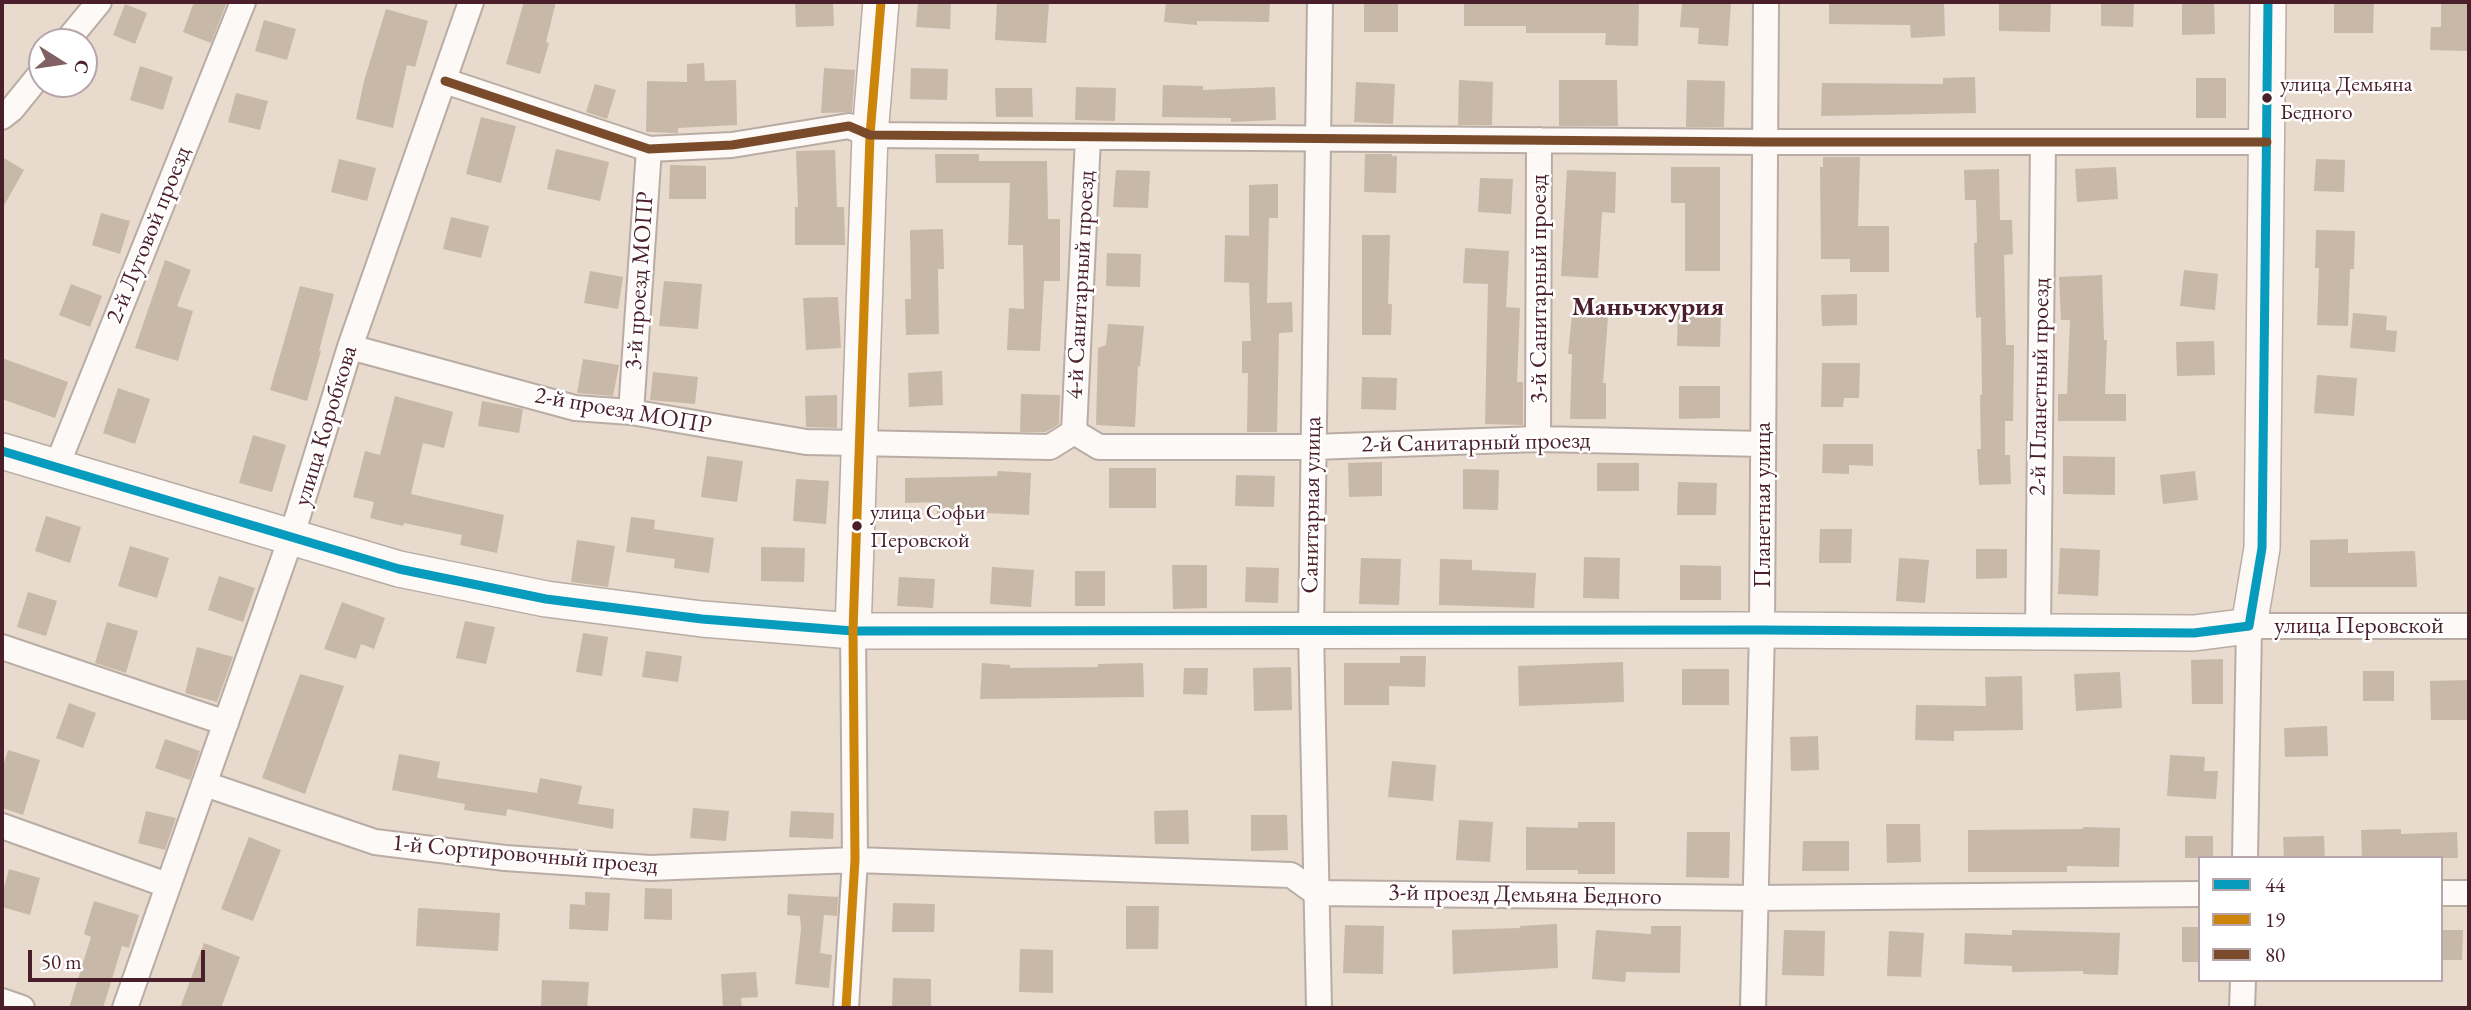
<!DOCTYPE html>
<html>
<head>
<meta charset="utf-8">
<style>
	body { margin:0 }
	#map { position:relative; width:2471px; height:1010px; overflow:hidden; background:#e8dacc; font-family:"EB Garamond",serif }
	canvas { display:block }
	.frame { position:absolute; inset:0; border:4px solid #4a1f2b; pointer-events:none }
	.legend { position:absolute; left:2198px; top:856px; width:245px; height:126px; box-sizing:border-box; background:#fff; border:2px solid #b7a5aa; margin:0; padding:9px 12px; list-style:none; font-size:21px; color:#4a1f2b }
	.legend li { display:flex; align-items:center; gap:14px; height:35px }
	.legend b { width:35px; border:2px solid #b7a5aa }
	.north { position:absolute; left:28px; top:28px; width:70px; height:70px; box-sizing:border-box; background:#fff; border:2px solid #b7a5aa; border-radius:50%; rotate:102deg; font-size:19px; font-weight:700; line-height:28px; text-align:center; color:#4a1f2b }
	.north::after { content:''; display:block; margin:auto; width:24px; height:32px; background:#816063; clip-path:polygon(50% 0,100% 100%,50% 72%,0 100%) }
	.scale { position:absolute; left:28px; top:950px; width:177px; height:32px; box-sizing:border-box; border:4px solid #4a1f2b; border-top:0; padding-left:9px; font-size:21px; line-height:24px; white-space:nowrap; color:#4a1f2b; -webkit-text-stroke:5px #fff; paint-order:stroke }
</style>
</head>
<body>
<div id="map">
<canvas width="2471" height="1010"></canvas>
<div class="frame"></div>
<ul class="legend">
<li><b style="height:9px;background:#079bbe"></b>44</li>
<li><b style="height:9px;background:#cc840b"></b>19</li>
<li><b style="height:9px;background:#7a4b2a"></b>80</li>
</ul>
<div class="north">С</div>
<div class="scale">50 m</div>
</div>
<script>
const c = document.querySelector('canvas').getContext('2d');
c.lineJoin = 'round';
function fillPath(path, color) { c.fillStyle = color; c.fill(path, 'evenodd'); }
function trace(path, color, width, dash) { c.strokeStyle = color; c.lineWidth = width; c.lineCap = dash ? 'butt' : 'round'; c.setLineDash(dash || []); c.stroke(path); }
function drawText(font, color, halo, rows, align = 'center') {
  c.font = font + ' "EB Garamond",serif'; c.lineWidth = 5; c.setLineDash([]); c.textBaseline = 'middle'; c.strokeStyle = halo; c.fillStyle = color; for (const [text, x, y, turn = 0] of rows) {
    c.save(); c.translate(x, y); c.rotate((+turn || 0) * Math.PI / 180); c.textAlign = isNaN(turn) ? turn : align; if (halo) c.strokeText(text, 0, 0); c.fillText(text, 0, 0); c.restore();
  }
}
const building = new Path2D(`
	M194,2H227L211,43L183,32Z
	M524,2H556L546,42L549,43L540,74L506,64Z
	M795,2H833L834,26L796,27Z
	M918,2H951L950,29L916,27Z
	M997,2H1049L1046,43L995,40Z
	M1166,2H1270L1269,22L1197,21V25L1164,22Z
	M1364,2H1398V32H1364Z
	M1464,2H1639L1638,46L1605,45L1606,33H1526V26H1464Z
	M1682,2H1731L1728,46L1698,44L1699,28L1680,27Z
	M1829,2H1944L1945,36L1911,38L1910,25L1829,24Z
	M1999,2H2051L2050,32L1999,31Z
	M2101,2H2134L2133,27L2101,26Z
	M2182,2H2214L2215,34L2182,35Z
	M2334,2H2374L2373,33H2334Z
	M2441,2H2469V51L2430,50L2431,27H2441Z
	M125,4L147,13L135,44L113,35Z
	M386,9L428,21L415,67L407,65L393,128L356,119L364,81Z
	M264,20L296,29L287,60L255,51Z
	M704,63L705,81L736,80L737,125L678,128V133L646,132L647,81L687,82V64Z
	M140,66L173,77L163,110L130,100Z
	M824,68L855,70L852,112L821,113Z
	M911,68L948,69L947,100L910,99Z
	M1975,77L1976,113L1821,116L1822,83L1943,84V78Z
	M2196,78H2226V118H2196Z
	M1459,80L1493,82L1492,125H1458Z
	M1559,80H1617L1618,126H1559Z
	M1687,80L1725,81L1724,127H1686Z
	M1356,82L1395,84L1393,124L1354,122Z
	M595,84L616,90L607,119L586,112Z
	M1163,85L1203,86V90L1275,87L1276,120L1231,122V118L1162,117Z
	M1076,87L1116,88L1115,121L1075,120Z
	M995,88H1032L1033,117H996Z
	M236,93L268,101L260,130L228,122Z
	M481,117L516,126L501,183L466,174Z
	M556,149L609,162L600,201L547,189Z
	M835,150L837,207H844L845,245H795V207H798L796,151Z
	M935,154H979V161H1047L1048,219H1060V281H1044L1040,351L1007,350L1009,308L1024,309L1023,245H1008L1010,183H936Z
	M1365,154H1392V156H1397L1396,193L1364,192Z
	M2,157L24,170L2,209Z
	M1823,157H1860L1858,226H1889V272H1850V259H1821L1820,167H1823Z
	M339,159L376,168L367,201L331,192Z
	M2316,159L2345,160L2344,192L2314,191Z
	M670,165L706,166V199H669Z
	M1671,167H1720V271H1685V203H1671Z
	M2116,167L2118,199L2077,202L2075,169Z
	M1999,169L2000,220H2012L2013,254L2004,255L2006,345H2014L2013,421H2005V455H2010L2011,484L1979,485L1977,449H1981L1980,395H1982L1981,317L1976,318L1974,243H1977L1976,200H1965L1964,170Z
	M1116,170L1150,171L1148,208L1113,207Z
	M1567,170L1616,172L1615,213L1602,212L1598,278L1561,276Z
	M1480,178L1513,179L1511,214L1478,212Z
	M1278,184V218H1269L1267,303L1292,302L1293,332L1279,333L1277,432H1247L1248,373H1242V341H1251L1249,283L1224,282L1225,235L1249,236V185Z
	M101,213L130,221L120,254L92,245Z
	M451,217L489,226L481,258L443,249Z
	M943,229L944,269H938L939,334L906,335L905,299H911L910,230Z
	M2316,230L2355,231L2354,269H2350L2348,326L2317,325L2319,268H2315Z
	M1362,235H1390L1388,304H1392L1391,335H1362Z
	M1465,248L1509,251L1506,307L1520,308L1517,382H1523V425L1485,424L1488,284L1463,283Z
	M1107,253L1141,254L1140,287L1106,286Z
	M165,260L191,270L177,306L193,311L178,361L135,348Z
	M2184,270L2218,274L2215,310L2180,306Z
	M590,271L623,277L618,309L584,303Z
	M2102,275L2104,340H2107L2105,394H2126V421H2058V394H2067L2070,320H2061L2059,277Z
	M664,281L702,284L698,329L659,326Z
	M71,284L102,296L90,327L59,315Z
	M300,286L334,294L319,351H321L307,401L270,390Z
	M1857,294V325L1822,326L1821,295Z
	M838,297L841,348L806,350L803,298Z
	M2353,313L2387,316L2386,330L2397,331L2395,352L2350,348Z
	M1678,314L1721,315L1720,347L1677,346Z
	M1572,315L1608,317L1603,383H1606V419H1570L1572,354H1568Z
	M1108,324L1144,326L1140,367L1138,366L1135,427L1096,425L1098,348L1106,345Z
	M2214,341L2215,375L2177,376L2176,342Z
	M2,358L68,382L55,418L2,399Z
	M583,359L619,365L613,396L577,393Z
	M1822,363H1860L1859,398H1844L1843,407H1821Z
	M942,371L943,405L909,407L908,373Z
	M653,372L698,377L695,404L650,400Z
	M2317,375L2357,378L2354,416L2314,413Z
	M1362,377L1397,378L1396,410L1361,409Z
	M1679,386H1720V418L1679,419Z
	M118,388L150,399L135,444L103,433Z
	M1021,394L1060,395L1059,424L1046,432H1020Z
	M837,395V428L806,427L805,396Z
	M395,396L453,412L444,448L423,443L411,494L504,515L497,553L460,545L462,535L404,523L403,526L370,518L374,502L353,497L365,451L380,455Z
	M482,401L523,409L519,433L478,426Z
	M253,435L286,445L272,492L239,483Z
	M1823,444H1873V466L1849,465V474L1822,473Z
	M707,456L743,461L737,502L701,497Z
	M2063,456L2115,457V495L2063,494Z
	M1382,462V496L1349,497L1348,463Z
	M1597,463H1639V491H1597Z
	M1109,468H1156V508H1109Z
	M1463,469L1499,470L1498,510L1463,509Z
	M998,471L1031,473L1029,515L967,512V520H937V502L905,503V478L997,476Z
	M2195,471L2198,500L2163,504L2160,475Z
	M1236,475L1275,476L1274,507L1235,506Z
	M796,479L829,481L826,524L793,521Z
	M1678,482L1717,483L1716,515H1677Z
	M46,516L81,527L70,563L35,551Z
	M631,517L655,520L654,529L714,538L709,573L674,568L675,559L626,552Z
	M1820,529H1852L1851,563H1819Z
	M2348,539V553L2415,551L2417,587H2310V540Z
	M577,540L615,546L608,587L571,582Z
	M130,546L169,558L157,598L118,586Z
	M761,547L805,548L804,582L761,581Z
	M2060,548L2100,550L2098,596L2058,594Z
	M1976,549H2007V578L1976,579Z
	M1584,557L1620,558L1619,599L1583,598Z
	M1361,558L1401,559L1399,605L1359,604Z
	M1899,558L1929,560L1925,603L1896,601Z
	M1440,559L1472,560V570L1536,573L1534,608L1439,605Z
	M1172,565H1207V608L1173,609Z
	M1680,565L1721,566V600H1680Z
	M992,567L1034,570L1031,607L990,604Z
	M1246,567L1279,568L1278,603L1245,602Z
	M1075,571H1105V606H1075Z
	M219,576L255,588L243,622L208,610Z
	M899,577L935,579L933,608L897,606Z
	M28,592L57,601L46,636L17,627Z
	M342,602L385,618L374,649L361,644L356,659L324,649Z
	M465,621L495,627L486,664L456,658Z
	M107,622L138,631L126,673L95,663Z
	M583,633L608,637L602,676L576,672Z
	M197,647L233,657L217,702L185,693Z
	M646,651L682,656L678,682L642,677Z
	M1400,656H1426L1425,687L1389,686V705H1344V663H1400Z
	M2223,659V704H2192L2191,660Z
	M1623,662L1624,702L1519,706L1518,666Z
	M982,663L1010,665V668L1098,667V664L1143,663L1144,697L980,699Z
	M1291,667L1292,710L1254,711L1253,668Z
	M1184,668H1208L1207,695L1183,694Z
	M1682,669H1729V705H1682Z
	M2363,671H2394V701H2363Z
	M2120,672L2122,708L2076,711L2074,674Z
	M300,674L344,686L305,794L262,778Z
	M2022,676L2023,730L1954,731V741L1915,740L1916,705L1986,706L1985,677Z
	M2469,680V720H2431L2430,681Z
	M69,703L96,713L83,748L56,738Z
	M2327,726L2328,756L2285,757L2284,728Z
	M1818,736L1819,770L1791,771L1790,737Z
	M165,739L200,751L190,780L155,768Z
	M8,750L40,760L23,815L2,808V770Z
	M399,754L440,762L437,778L537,793L540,778L582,786L578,804L614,809L613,829L507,809L506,816L464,810L465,804L392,790Z
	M2170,755L2205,757L2204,771H2218L2216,799L2167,796Z
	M1392,761L1436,765L1433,801L1388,797Z
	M693,808L729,811L726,841L690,838Z
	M1188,810L1189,844H1155L1154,811Z
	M146,811L176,818L165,850L138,843Z
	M791,811L834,813L833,839L789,837Z
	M1251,815H1287L1288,850L1251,851Z
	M1459,820L1493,822L1490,862L1456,860Z
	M1578,822H1615V874H1578V870H1526V827L1578,828Z
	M1886,824H1920L1921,862L1887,863Z
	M2083,827L2120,828L2119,867L2067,866V872H1968V830L2083,829Z
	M2401,829V834L2457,832L2458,858H2362L2361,830Z
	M1687,832H1730L1729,878L1686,877Z
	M2185,836H2213V858H2185Z
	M2324,836L2325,858H2284L2283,837Z
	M249,837L281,850L253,921L221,909Z
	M1803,841H1849V871H1802Z
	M9,869L40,878L30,915L2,907V895Z
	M645,888L672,889V920L644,919Z
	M585,892L610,893L608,931L569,929L570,904L585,905Z
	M788,894L838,897L837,916L824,915L820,953L832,955L829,988L795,984L801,929L800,916L787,915Z
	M94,901L139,915L129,948L122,946L103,1008H69L91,937L84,934Z
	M893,903L935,904L934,932H892Z
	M1126,906H1159L1158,949H1126Z
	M418,908L500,913L498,951L416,946Z
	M1557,924L1558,968L1453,974L1452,930L1520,928V926Z
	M1345,925L1384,926L1383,974L1343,973Z
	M1651,926H1681L1680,973L1626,972L1625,982L1592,979L1596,930L1651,934Z
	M2182,927H2200V962H2182Z
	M1784,930L1825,931L1824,976L1782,975Z
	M2012,930L2120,933L2118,975L2083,974V971L2012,972V966L1964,964L1965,933L2012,935Z
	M2441,930H2463L2462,960H2441Z
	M1889,931L1924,933L1921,977L1887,976Z
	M204,943L240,957L221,1008H180Z
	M1020,949L1053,950V993L1019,992Z
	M756,972L758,997L741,998L742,1008H723L721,974Z
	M893,978L931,979V1008H892Z
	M542,980L589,982L587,1008H541Z`);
const minor = new Path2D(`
	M66,42L99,2
	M445,81L649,149L732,145L849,126L870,135L1765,142H2267
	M2,117L12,109L42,72
	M350,347L575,408L631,412L806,442L1050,447L1074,432L1099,447H1313L1538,439L1763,444
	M631,412L649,149
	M1074,432L1088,138
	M1538,439L1539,140
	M56,468L243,2
	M2038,632L2043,142
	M2,647L226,723
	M205,784L375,842L505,858L650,868L855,860L1291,875L1316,893L1755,898L2200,894
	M2,826L167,885
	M2245,858L2249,626H2469
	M2441,893H2469
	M2,1001L22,1008
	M125,1008L291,538L350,347L471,2
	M846,1008L855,860L853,631
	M1319,1008L1311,631L1320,2
	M1753,1008L1762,630L1766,2
	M2242,1008L2243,980`);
const secondary = new Path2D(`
	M2,451L399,569L546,599L702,619L853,631L1762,630L2194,633L2249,626L2262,548L2268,2
	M853,631L870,135L881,2`);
const bus1 = new Path2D(`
	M2,451L399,569L546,599L702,619L853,631L1762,630L2194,633L2249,626L2262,548L2268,2`);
const bus2 = new Path2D(`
	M846,1008L855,860L853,631L870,135L881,2`);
const bus3 = new Path2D(`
	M445,81L649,149L732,145L849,126L870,135L1765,142H2267`);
const markers = [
	[2267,98,6,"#4a1f2b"],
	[857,526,6,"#4a1f2b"]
];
const busNames = [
	["улица Демьяна",2280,85],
	["Бедного",2280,113],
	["улица Софьи",870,513],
	["Перовской",870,541]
];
const streetNames = [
	["2-й Луговой проезд",149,235,-68],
	["3-й проезд МОПР",640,281,-86],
	["4-й Санитарный проезд",1081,285,-87],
	["3-й Санитарный проезд",1539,289,-90],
	["2-й Планетный проезд",2040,387,-89],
	["2-й проезд МОПР",623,411,10],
	["улица Коробкова",326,426,-73],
	["2-й Санитарный проезд",1476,443,-1],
	["Санитарная улица",1312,505,-89],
	["Планетная улица",1763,505,-90],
	["улица Перовской",2359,626],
	["1-й Сортировочный проезд",525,855,5],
	["3-й проезд Демьяна Бедного",1525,895,1]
];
const neighbourhoodNames = [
	["Маньчжурия",1648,308]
];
fillPath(building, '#c7b8a8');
trace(minor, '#b9aca4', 28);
trace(secondary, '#b9aca4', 38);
trace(minor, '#fcf9f7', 24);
trace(secondary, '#fcf9f7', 35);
trace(bus1, '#079bbe', 9);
trace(bus2, '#cc840b', 9);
trace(bus3, '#7a4b2a', 9);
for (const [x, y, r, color] of markers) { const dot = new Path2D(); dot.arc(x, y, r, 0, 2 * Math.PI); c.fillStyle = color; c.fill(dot); trace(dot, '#fff', 2.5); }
drawText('22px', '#4a1f2b', '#fff', busNames, 'left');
drawText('24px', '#4a1f2b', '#fff', streetNames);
drawText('bold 26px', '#4a1f2b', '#fff', neighbourhoodNames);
</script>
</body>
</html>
